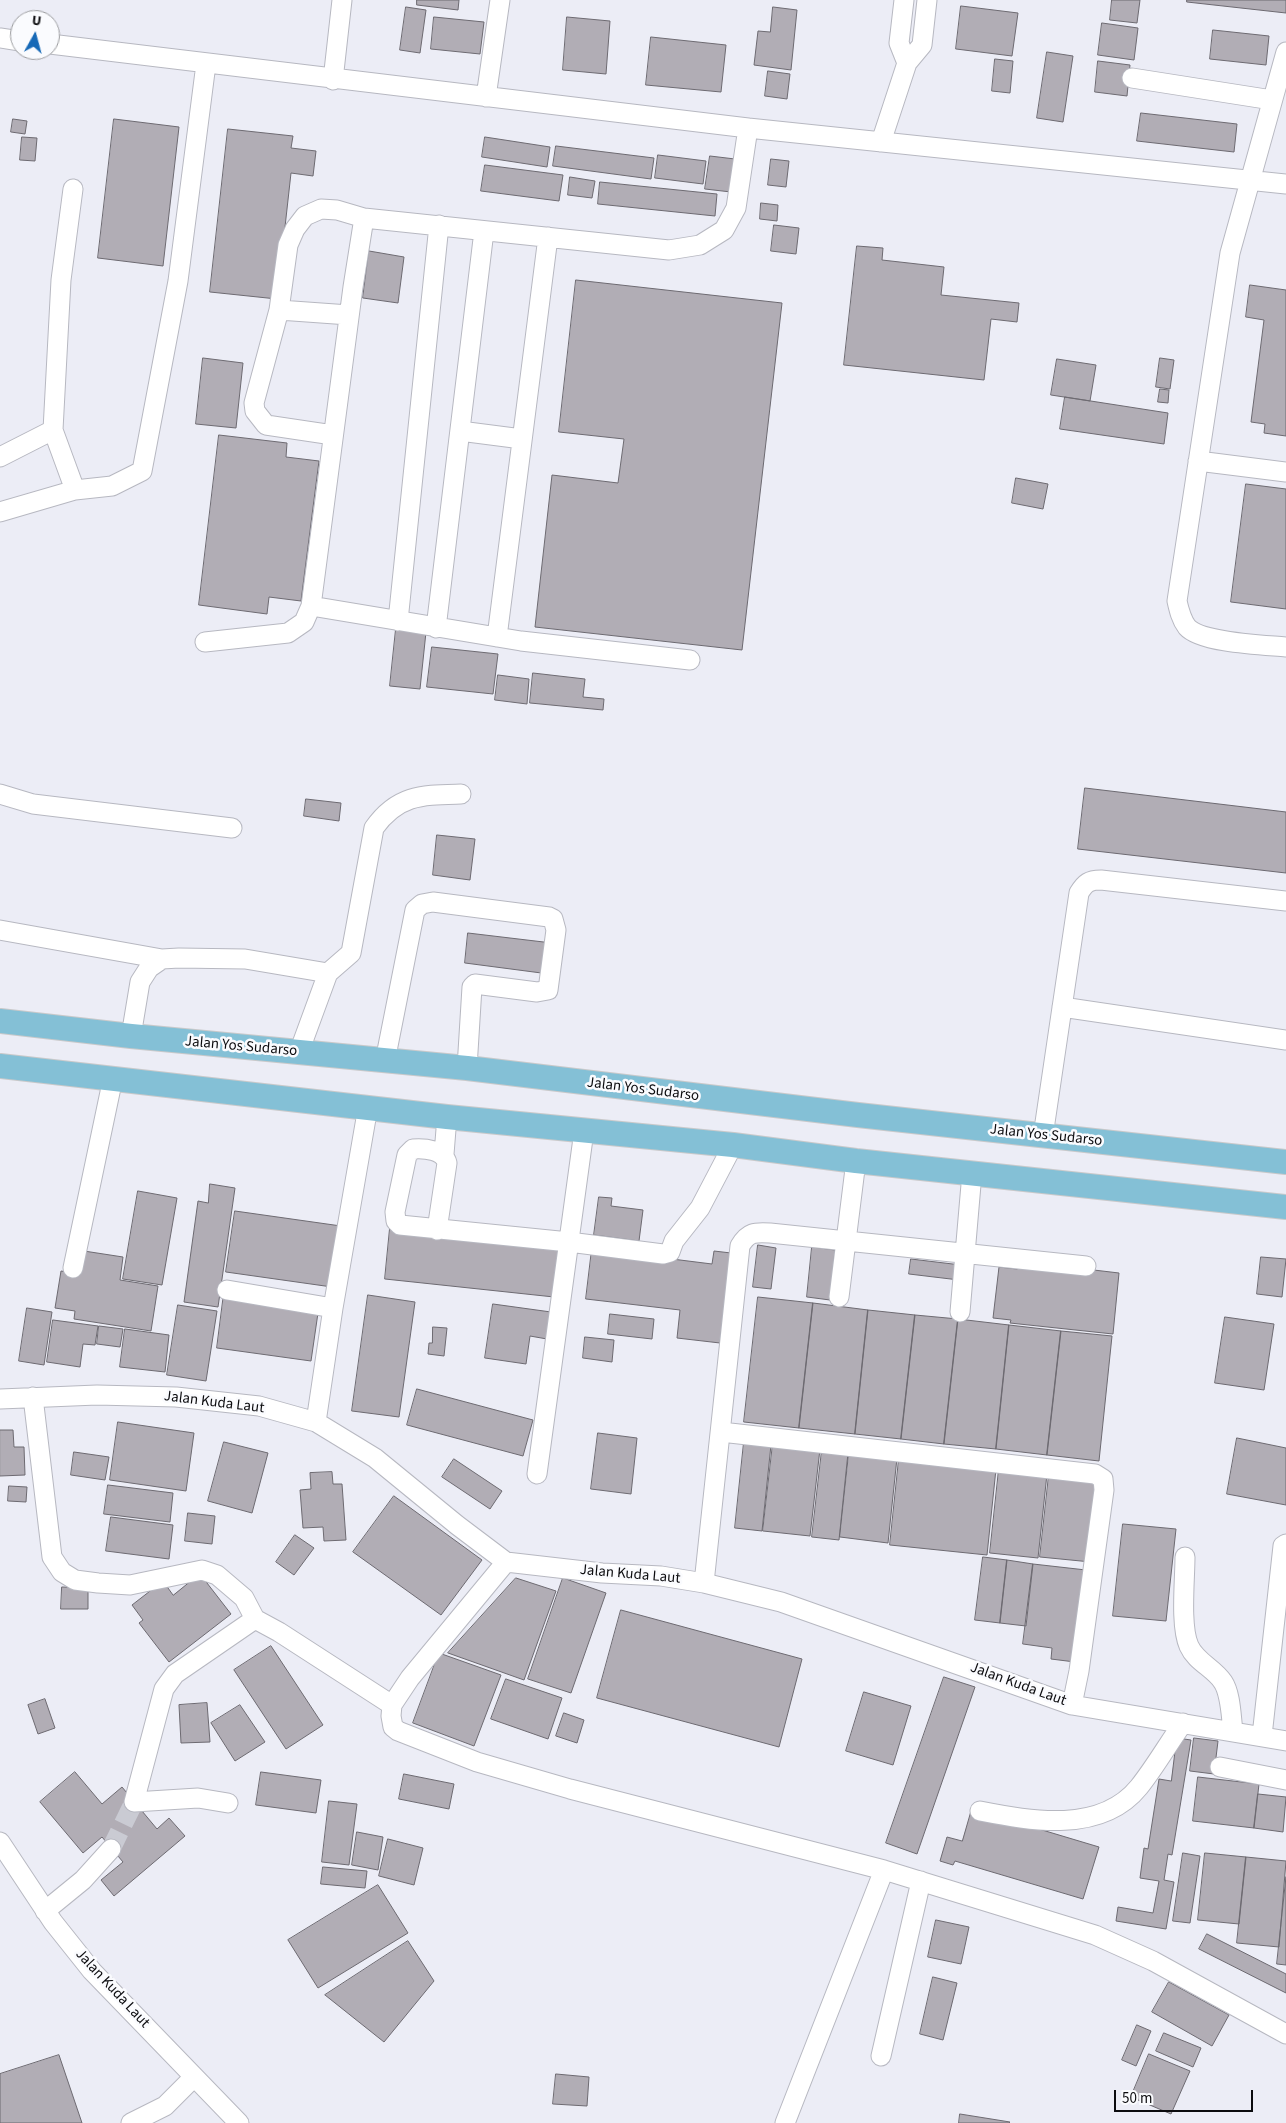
<!DOCTYPE html>
<html>
<head>
<meta charset="utf-8">
<style>
	body { margin:0 }
	#map { position:relative; width:1286px; height:2123px; overflow:hidden; background:#ecedf6; font-family:"Source Sans 3",sans-serif }
	canvas { display:block }
	.north { position:absolute; left:10px; top:10px; width:50px; height:50px; box-sizing:border-box; background:#fafbfe; border:1px solid #9a9b9e; border-radius:50%; rotate:7deg; font-size:14px; font-weight:700; line-height:20px; text-align:center; color:#0b0b0e }
	.north::after { content:''; display:block; margin:auto; width:18px; height:22px; background:#1669b7; clip-path:polygon(50% 0,100% 100%,50% 72%,0 100%) }
	.scale { position:absolute; left:1114px; top:2090px; width:139px; height:22px; box-sizing:border-box; border:2px solid #0b0b0e; border-top:0; padding-left:6px; font-size:15px; line-height:18px; white-space:nowrap; color:#0b0b0e; -webkit-text-stroke:4px #fafbfe; paint-order:stroke }
</style>
</head>
<body>
<div id="map">
<canvas width="1286" height="2123"></canvas>
<div class="north">U</div>
<div class="scale">50 m</div>
</div>
<script>
const c = document.querySelector('canvas').getContext('2d');
c.lineJoin = 'round';
function fillPath(path, color) { c.fillStyle = color; c.fill(path, 'evenodd'); }
function trace(path, color, width, dash) { c.strokeStyle = color; c.lineWidth = width; c.lineCap = dash ? 'butt' : 'round'; c.setLineDash(dash || []); c.stroke(path); }
function drawText(font, color, halo, rows, align = 'center') {
  c.font = font + ' "Source Sans 3",sans-serif'; c.lineWidth = 5; c.setLineDash([]); c.textBaseline = 'middle'; c.strokeStyle = halo; c.fillStyle = color; for (const [text, x, y, turn = 0] of rows) {
    c.save(); c.translate(x, y); c.rotate((+turn || 0) * Math.PI / 180); c.textAlign = isNaN(turn) ? turn : align; if (halo) c.strokeText(text, 0, 0); c.fillText(text, 0, 0); c.restore();
  }
}
const building = new Path2D(`
	M417,0H459L458,10L417,5Z
	M1112,0H1140L1137,23L1110,20Z
	M1187,0H1286V13L1187,2Z
	M961,6L1018,13L1012,56L956,49Z
	M406,7L426,10L420,53L400,50Z
	M773,7L797,10L791,70L754,65L758,31L770,32Z
	M434,17L484,22L480,54L431,49Z
	M567,17L610,21L606,74L563,70Z
	M1102,23L1138,28L1134,60L1098,55Z
	M1213,30L1269,36L1266,65L1210,59Z
	M651,37L726,45L721,92L646,85Z
	M1047,52L1073,56L1063,122L1037,118Z
	M995,59L1013,61L1010,93L992,91Z
	M1098,61L1130,65L1127,96L1095,92Z
	M768,71L790,74L787,99L765,96Z
	M1141,113L1237,124L1234,152L1137,141Z
	M13,119L27,121L25,134L11,132Z
	M114,119L179,127L163,266L98,258Z
	M228,129L293,136L291,148L316,151L313,176L291,173L277,299L210,292Z
	M22,137L37,138L35,161L20,160Z
	M485,137L550,147L547,167L482,157Z
	M556,146L654,158L651,179L553,166Z
	M658,155L706,161L703,184L655,178Z
	M710,156L735,159L731,192L705,189Z
	M771,159L789,161L786,187L768,185Z
	M485,165L563,175L559,201L481,191Z
	M570,177L595,181L592,198L568,195Z
	M600,182L717,194L715,216L598,204Z
	M761,203L778,205L777,221L760,219Z
	M774,225L799,228L796,254L771,251Z
	M857,246L883,248L882,260L944,267L941,295L1019,303L1017,322L991,319L984,380L844,365Z
	M369,251L404,257L398,303L363,298Z
	M576,280L782,303L742,650L535,627L552,475L618,483L624,439L559,432Z
	M1250,285L1286,290V436L1264,433L1265,424L1251,422L1264,320L1246,317Z
	M203,358L243,363L236,428L196,424Z
	M1160,358L1174,360L1170,389L1156,387Z
	M1057,359L1096,365L1090,401L1051,395Z
	M1160,389L1169,390L1168,403L1158,402Z
	M1065,397L1168,413L1164,444L1060,429Z
	M219,435L287,443L286,457L319,461L301,601L269,597L267,614L199,605Z
	M1016,478L1048,484L1043,509L1012,503Z
	M1246,484L1286,489V609L1231,602Z
	M396,629L426,632L420,689L390,686Z
	M432,647L498,654L493,694L427,687Z
	M533,673L585,679L583,697L604,699L603,710L530,703Z
	M498,675L529,679L527,704L495,700Z
	M1085,788L1286,812V873L1078,849Z
	M306,799L341,803L339,821L304,816Z
	M437,835L475,839L470,880L433,875Z
	M468,933L552,943L549,974L465,963Z
	M210,1184L235,1188L218,1307L184,1302L198,1201L208,1203Z
	M138,1191L177,1198L162,1285L123,1279Z
	M599,1197L612,1198L611,1206L643,1210L639,1241L594,1235Z
	M235,1211L341,1226L332,1287L226,1272Z
	M390,1228L559,1246L554,1297L385,1279Z
	M758,1245L776,1248L771,1289L753,1287Z
	M812,1247L835,1250L830,1300L807,1297Z
	M592,1249L712,1264L714,1251L731,1253L720,1343L677,1338L680,1310L586,1299Z
	M84,1251L123,1257L120,1280L158,1286L151,1331L74,1319L75,1311L55,1308L61,1271L80,1274Z
	M1261,1257L1286,1259L1282,1297L1257,1294Z
	M911,1259L961,1265L959,1280L909,1274Z
	M1018,1261L1119,1273L1113,1334L1010,1323L1011,1320L993,1318L999,1267L1017,1269Z
	M224,1293L319,1306L311,1361L217,1348Z
	M368,1295L415,1302L399,1417L352,1411Z
	M758,1297L813,1303L799,1428L744,1422Z
	M813,1303L868,1310L855,1434L799,1428Z
	M493,1304L551,1312L547,1339L530,1336L526,1364L485,1358Z
	M178,1305L217,1311L206,1381L167,1375Z
	M27,1308L52,1312L44,1365L19,1361Z
	M868,1310L915,1315L901,1439L855,1434Z
	M610,1314L654,1319L652,1339L608,1334Z
	M915,1315L958,1319L944,1444L901,1439Z
	M1225,1317L1274,1324L1264,1390L1215,1383Z
	M958,1319L1009,1325L996,1449L944,1444Z
	M53,1320L98,1326L95,1345L83,1344L80,1367L47,1362Z
	M1009,1325L1061,1331L1047,1455L996,1449Z
	M99,1326L123,1329L120,1347L97,1344Z
	M433,1327L447,1328L444,1356L428,1354L429,1343H432Z
	M125,1329L169,1335L165,1372L120,1367Z
	M1061,1331L1112,1336L1099,1461L1047,1455Z
	M585,1337L614,1340L612,1362L583,1358Z
	M417,1389L533,1420L523,1456L407,1425Z
	M118,1422L194,1433L186,1491L110,1480Z
	M0,1430H13L14,1447H24L25,1475L0,1476Z
	M598,1433L637,1438L631,1494L591,1489Z
	M1237,1438L1286,1448V1505L1227,1494Z
	M224,1442L268,1453L252,1513L208,1501Z
	M744,1442L771,1445L762,1531L735,1528Z
	M773,1443L820,1449L810,1536L763,1531Z
	M822,1450L848,1453L839,1540L812,1537Z
	M74,1452L109,1457L105,1480L71,1475Z
	M849,1453L897,1458L888,1543L840,1537Z
	M454,1459L502,1491L490,1509L442,1477Z
	M899,1459L996,1469L987,1555L890,1545Z
	M999,1469L1047,1474L1038,1558L990,1553Z
	M332,1472L333,1484H342L346,1540L324,1541L323,1527L303,1528L300,1490L311,1489L310,1473Z
	M1049,1475L1100,1480L1091,1562L1040,1557Z
	M108,1485L173,1493L170,1522L104,1514Z
	M9,1486L27,1487L26,1502L8,1501Z
	M394,1496L482,1560L441,1615L353,1552Z
	M188,1513L215,1516L212,1544L185,1541Z
	M111,1517L173,1525L169,1559L106,1551Z
	M1123,1524L1176,1529L1166,1621L1113,1616Z
	M295,1535L314,1548L294,1575L276,1562Z
	M983,1557L1007,1560L1000,1623L975,1620Z
	M1007,1560L1033,1564L1026,1626L1000,1623Z
	M1033,1564L1086,1570L1075,1662L1051,1659L1052,1648L1023,1644Z
	M200,1574L231,1614L169,1662L139,1623L143,1620L132,1605L163,1581L173,1595Z
	M516,1578L556,1591L524,1680L448,1653Z
	M563,1578L606,1593L571,1693L528,1679Z
	M62,1587L88,1588V1609H61Z
	M621,1610L802,1659L779,1747L597,1698Z
	M271,1646L323,1725L286,1749L234,1670Z
	M439,1653L501,1675L474,1746L413,1723Z
	M944,1677L975,1687L917,1854L886,1843Z
	M506,1679L562,1698L548,1739L491,1719Z
	M864,1692L911,1706L893,1765L846,1751Z
	M45,1699L55,1728L38,1734L28,1705Z
	M207,1703L210,1742L181,1743L179,1705Z
	M240,1705L265,1742L235,1761L211,1723Z
	M564,1713L584,1720L577,1743L556,1736Z
	M1177,1738L1191,1740L1172,1855L1168,1854L1164,1880L1174,1882L1166,1929L1116,1921L1118,1907L1153,1913L1159,1881L1140,1878L1144,1848L1148,1849L1159,1779L1171,1781Z
	M1194,1738L1218,1741L1214,1774L1190,1771Z
	M75,1772L102,1804L122,1787L157,1829L169,1818L185,1836L114,1896L101,1880L123,1862L102,1837L83,1853L40,1802Z
	M261,1772L321,1780L316,1813L256,1805Z
	M404,1774L454,1784L449,1809L399,1799Z
	M1198,1777L1259,1784L1254,1828L1193,1821Z
	M1258,1794L1286,1797L1283,1832L1254,1828Z
	M329,1801L357,1804L349,1865L322,1862Z
	M972,1809L1099,1847L1083,1899L955,1861L953,1865L940,1861L947,1837L962,1841Z
	M357,1832L383,1837L378,1870L352,1865Z
	M388,1839L423,1848L414,1885L379,1876Z
	M1183,1853L1200,1856L1190,1923L1173,1921Z
	M1205,1853L1246,1857L1239,1924L1198,1920Z
	M1246,1857L1286,1861L1279,1947L1237,1943Z
	M323,1867L367,1871L365,1888L321,1884Z
	M1286,1877V1965L1277,1964Z
	M378,1885L408,1933L318,1988L288,1940Z
	M936,1920L969,1927L961,1964L928,1957Z
	M1207,1934L1286,1974V1993L1199,1949Z
	M408,1941L434,1981L384,2042L325,1995Z
	M933,1977L957,1983L943,2040L920,2034Z
	M1169,1982L1229,2015L1212,2046L1152,2012Z
	M1137,2025L1151,2031L1136,2066L1122,2060Z
	M1164,2033L1201,2048L1193,2067L1156,2051Z
	M1149,2054L1190,2071L1171,2114L1131,2097Z
	M59,2055L82,2123H0V2074Z
	M556,2074L589,2077L587,2106L553,2104Z
	M960,2114L1010,2122L1009,2123H959Z`);
const minorTunnel = new Path2D(`
	M111,1849L134,1802`);
const minor = new Path2D(`
	M904,0L899,43L907,63
	M0,38L20,41
	M50,44L748,128L1286,184
	M1286,52L1230,253L1177,601C1179,610 1181,619 1187,627C1201,643 1264,645 1286,647
	M1132,78L1272,100
	M333,80L342,0
	M486,97L500,0
	M881,142L907,63L922,45L927,0
	M73,189L61,280L53,430L75,490
	M279,310L349,315
	M460,431L522,439
	M333,435L266,425L255,411L254,403L279,310L288,245L295,229L305,216L321,209L337,210L364,218
	M0,457L53,430
	M1198,461L1286,472
	M0,512L75,490L112,486L142,471L178,281L206,64
	M311,606L521,641L690,660
	M398,621L439,225
	M436,628L484,231
	M497,637L548,237
	M205,642L288,633L304,622L311,606L353,287L364,218L669,250L700,245L724,230L736,208L748,128
	M0,794L33,804L232,828
	M0,930L162,959
	M1062,1007L1286,1040
	M131,1036L140,982L149,968L162,959L179,958L245,959L328,973
	M299,1052L328,973L351,953L374,828C398,794 423,795 461,794
	M385,1061L415,910L422,904L433,902L549,917L553,919L556,930L548,990L537,992L475,984L472,987L467,1068
	M1043,1136L1079,893C1085,883 1089,880 1101,880L1286,901
	M444,1154L447,1117
	M437,1230L447,1163C444,1150 425,1148 413,1149L407,1155L395,1212L396,1221L400,1225L569,1242L663,1254L670,1252L674,1241L700,1208L733,1145
	M73,1268L113,1078
	M227,1290L333,1308L316,1422
	M839,1297L856,1161
	M333,1308L368,1107
	M960,1312L972,1173
	M33,1397L52,1557L62,1572L75,1580L98,1583L130,1585L202,1570L217,1575L244,1598L255,1619L279,1632L392,1705
	M0,1399L97,1395L176,1397L259,1406L316,1422L375,1458L457,1525L506,1562L602,1573L661,1576L704,1583L781,1602L1072,1705L1286,1741
	M721,1432L1095,1474L1103,1479L1104,1490L1079,1671L1072,1705
	M537,1474L584,1131
	M1185,1557C1185,1580 1180,1626 1189,1646C1196,1662 1214,1668 1223,1682C1231,1694 1231,1717 1233,1731
	M506,1562L410,1678L392,1705L391,1716L393,1727L398,1731L477,1762L570,1789L884,1870L1095,1935L1153,1961L1286,2034
	M704,1583L740,1246C748,1232 755,1232 770,1233L1086,1266
	M1262,1736L1283,1546L1286,1544
	M1220,1767L1286,1780
	M228,1803L198,1798L134,1802L164,1689L175,1674L255,1619
	M980,1811C1031,1821 1101,1834 1139,1787C1155,1767 1168,1744 1183,1723
	M0,1842L53,1922L92,1971L239,2123
	M45,1911L83,1880L111,1849
	M881,2056L921,1881
	M131,2123L165,2106L194,2077
	M785,2123L884,1870`);
const major = new Path2D(`
	M0,1021L131,1036L467,1068L858,1115L1286,1162
	M0,1066L447,1117L733,1145L856,1161L1286,1207`);
const streetNames = [
	["Jalan Yos Sudarso",241,1047,5],
	["Jalan Yos Sudarso",643,1090,7],
	["Jalan Yos Sudarso",1046,1136,6],
	["Jalan Kuda Laut",214,1403,7],
	["Jalan Kuda Laut",630,1575,5],
	["Jalan Kuda Laut",1018,1685,20],
	["Jalan Kuda Laut",112,1989,47]
];
fillPath(building, '#b1adb5');
trace(building, '#6d6a71', 1);
trace(minorTunnel, '#cacbd3', 19, [19, 9]);
trace(minor, '#b7b8c1', 21);
trace(major, '#c9c9ca', 26);
trace(minor, '#fff', 19);
trace(major, '#84c0d6', 24);
drawText('15px', '#0b0b0e', '#fafbfe', streetNames);
</script>
</body>
</html>
